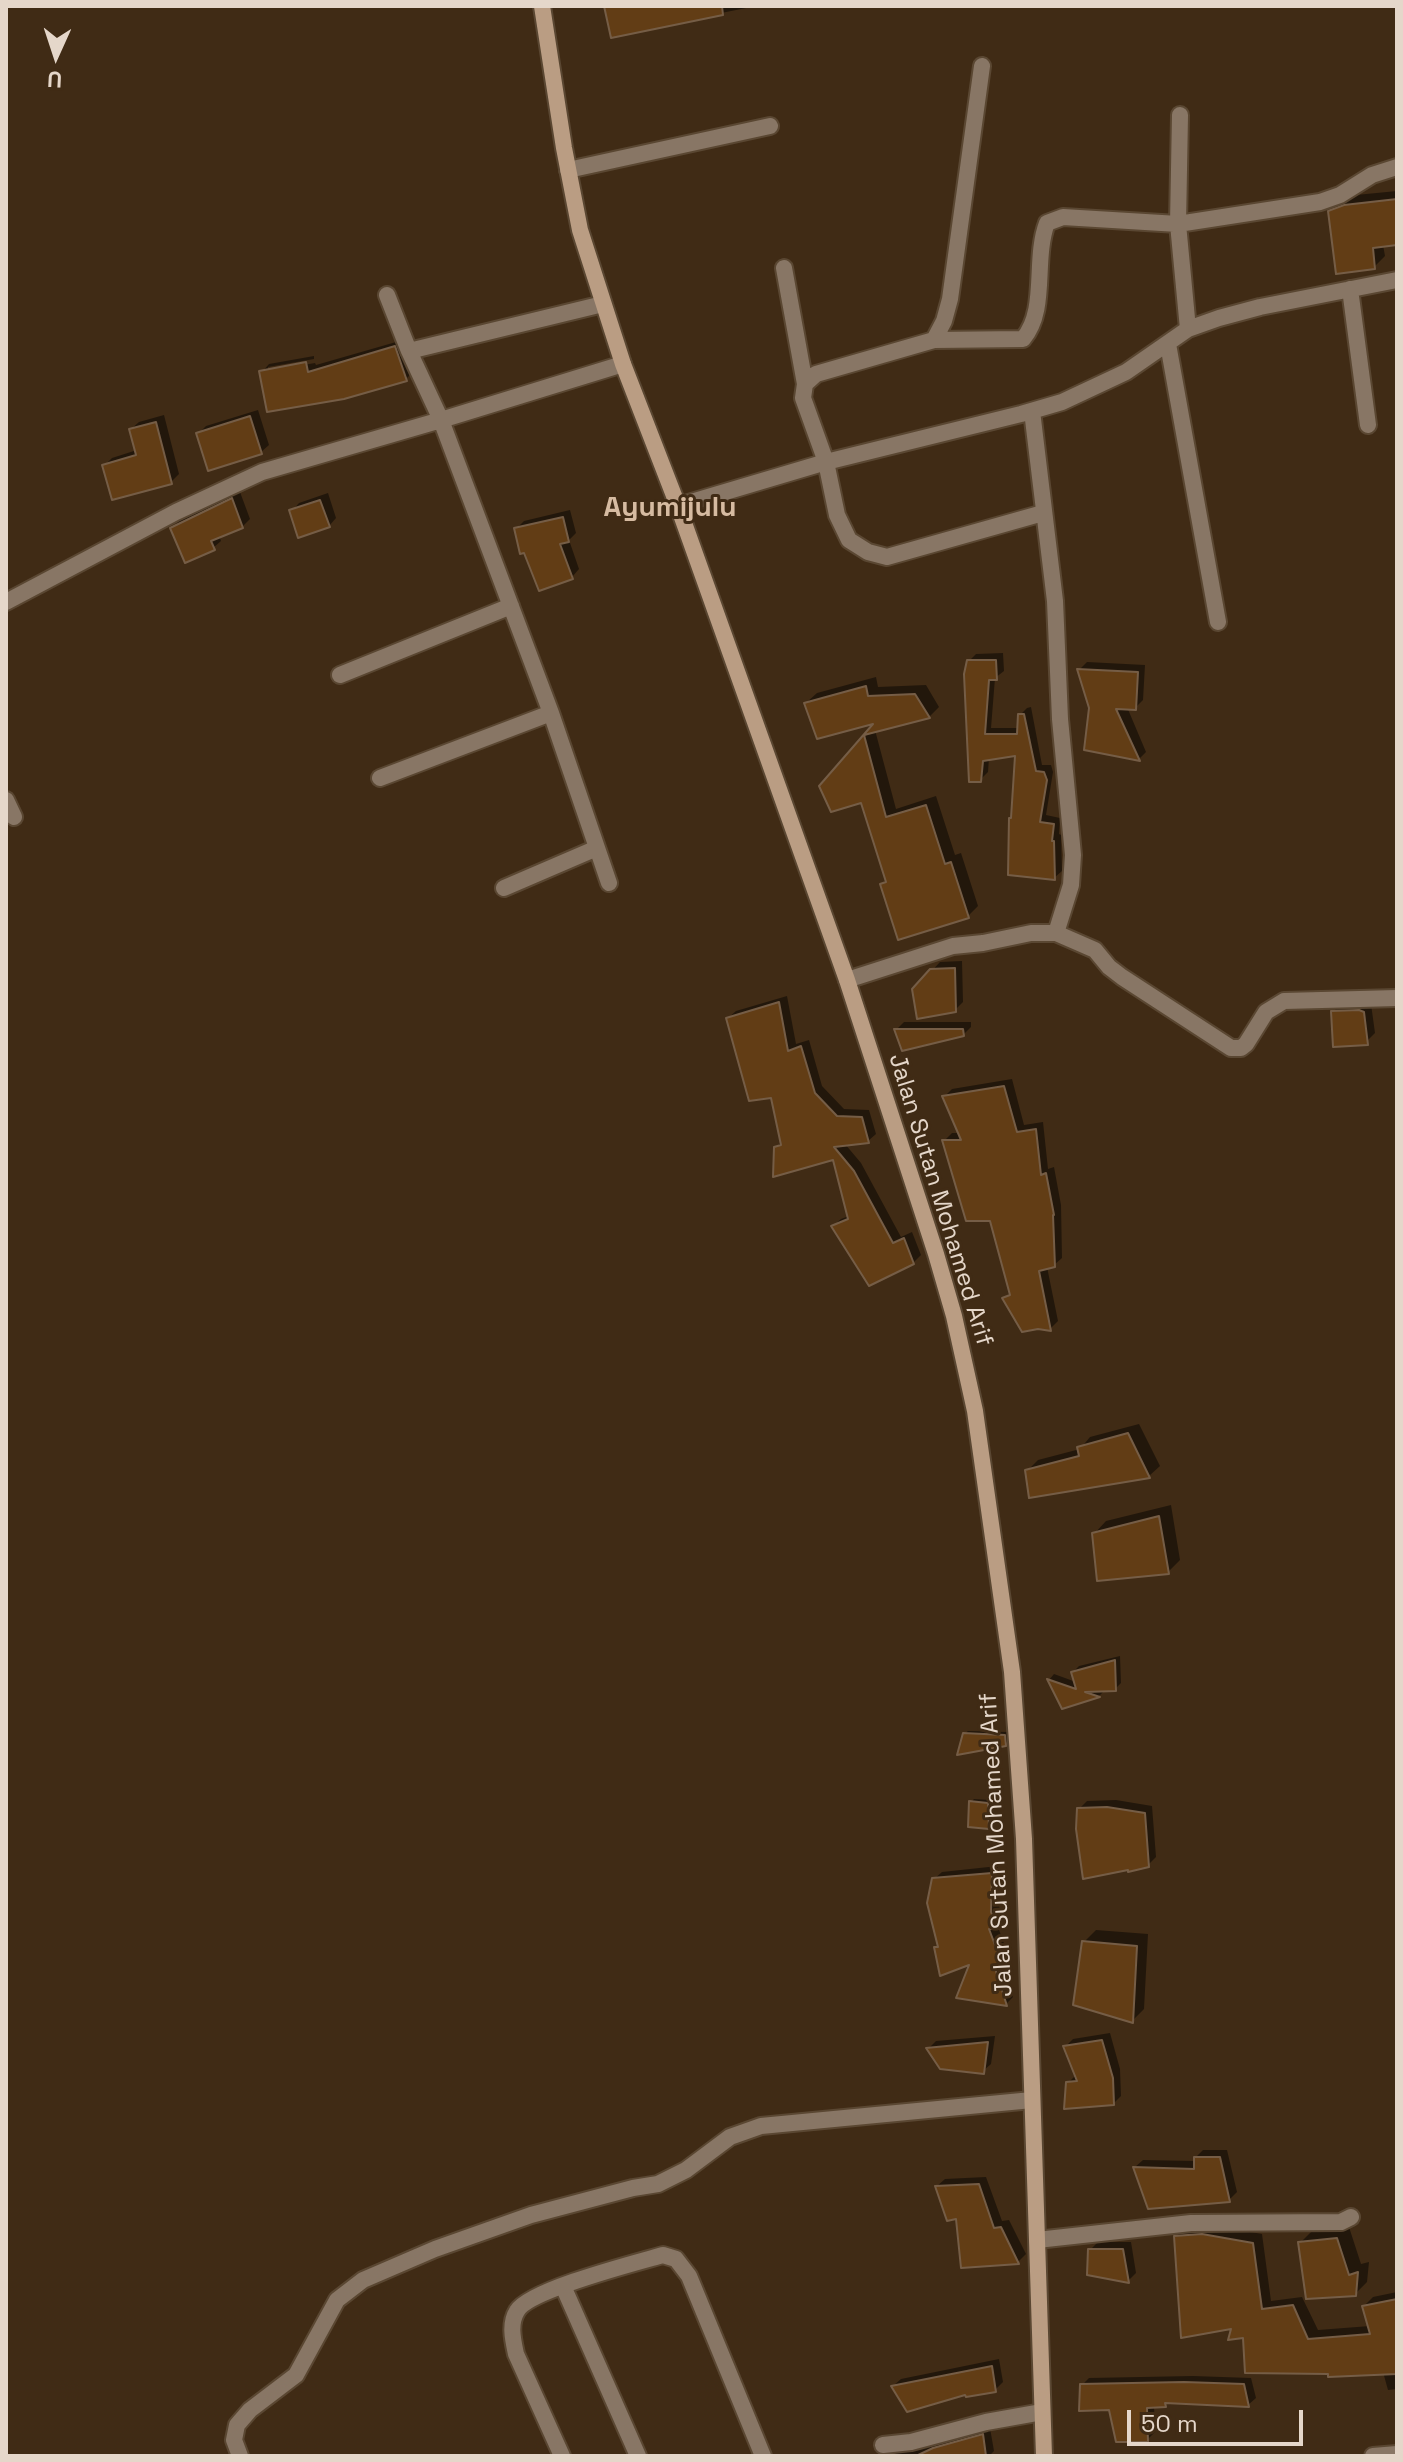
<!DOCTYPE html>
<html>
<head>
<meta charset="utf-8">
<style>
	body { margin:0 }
	#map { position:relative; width:1403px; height:2462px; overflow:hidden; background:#402b15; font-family:"Space Grotesk",sans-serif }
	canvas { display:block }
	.frame { position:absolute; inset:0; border:8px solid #e5d7ca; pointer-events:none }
	.north { position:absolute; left:16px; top:16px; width:80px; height:80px; -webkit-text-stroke:6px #402b15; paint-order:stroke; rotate:183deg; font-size:22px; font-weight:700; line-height:32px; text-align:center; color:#e5d7ca }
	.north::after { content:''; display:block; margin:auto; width:28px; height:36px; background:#e5d7ca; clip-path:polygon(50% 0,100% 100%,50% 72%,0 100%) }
	.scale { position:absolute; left:1127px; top:2410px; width:176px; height:36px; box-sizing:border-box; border:4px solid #e5d7ca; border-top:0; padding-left:10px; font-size:24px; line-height:28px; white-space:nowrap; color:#e5d7ca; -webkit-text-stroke:6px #402b15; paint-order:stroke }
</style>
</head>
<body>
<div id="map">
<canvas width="1403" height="2462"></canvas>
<div class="frame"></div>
<div class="north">U</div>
<div class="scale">50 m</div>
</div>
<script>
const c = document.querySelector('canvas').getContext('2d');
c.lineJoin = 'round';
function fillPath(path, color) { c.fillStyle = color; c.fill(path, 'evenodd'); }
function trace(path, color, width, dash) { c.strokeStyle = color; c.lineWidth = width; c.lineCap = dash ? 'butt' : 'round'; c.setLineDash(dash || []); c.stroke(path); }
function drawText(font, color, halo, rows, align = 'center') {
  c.font = font + ' "Space Grotesk",sans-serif'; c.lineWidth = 6; c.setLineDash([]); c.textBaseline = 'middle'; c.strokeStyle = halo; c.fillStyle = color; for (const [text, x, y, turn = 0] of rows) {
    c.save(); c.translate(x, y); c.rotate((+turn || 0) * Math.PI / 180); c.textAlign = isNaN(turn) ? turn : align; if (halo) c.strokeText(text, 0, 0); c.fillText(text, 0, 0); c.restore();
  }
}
const shadow = new Path2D(`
	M606,6H756L612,35Z
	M1397,191V243L1383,245L1385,256L1374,267L1330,212L1341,201L1356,195Z
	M403,340L414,371L406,379L262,372L269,364L314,356V359L268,367V371L315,363L316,365Z
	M258,410L269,445L261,452L198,434L206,426Z
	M164,415L179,474L171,482L104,466L112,458L137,450L131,429L139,422Z
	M240,492L250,519L242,527L219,535L221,541L213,548L172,528L180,520Z
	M328,493L336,518L329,526L292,511L299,503Z
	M570,510L576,533L569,540L579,569L572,577L516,529L524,521Z
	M1003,653L1004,671L995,678L991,728H1019L1020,715L1027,708L1031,707L1042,765H1051L1053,772L1046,815L1060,818L1059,834L1061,835L1062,871L1054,878L1017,754L989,758L988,772L980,780L969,661L976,654Z
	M1087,662L1145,665L1143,700L1135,708L1127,707L1146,752L1139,759L1087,749L1091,708L1079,670Z
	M876,677L878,687L926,685L939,707L929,717L875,730L896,809L936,796L955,855L961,853L978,906L968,916L882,884L887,879L862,800L822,786L879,721L806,703L817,693Z
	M962,961L963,1002L955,1010L914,990L940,962Z
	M787,996L796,1044L809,1040L822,1086L844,1109L869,1110L876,1134L868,1141L845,1144L861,1163L901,1237L912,1232L921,1255L913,1263L833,1226L841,1219L849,1216L834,1158L776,1148L782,1141L772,1095L728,1018L736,1011Z
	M1340,1004H1371L1375,1033L1367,1041L1333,1012Z
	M904,1022H971V1027L963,1035L896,1030Z
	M1012,1079L1024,1125L1043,1122L1048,1169L1054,1167L1061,1205L1062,1258L1054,1265L1047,1267L1058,1321L1050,1329L1005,1299L1011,1292L992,1219L945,1140L952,1133H960L944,1097L952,1089Z
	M1139,1424L1160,1466L1149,1476L1030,1496L1027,1471L1038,1460L1080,1449L1090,1437Z
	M1171,1505L1180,1560L1168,1572L1094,1534L1106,1521Z
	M1120,1656L1121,1683L1115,1689L1105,1690L1099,1696L1063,1707L1049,1680L1054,1674L1076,1682L1073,1672L1079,1666Z
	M968,1731L1008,1732L1009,1740L1005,1744L964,1734Z
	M974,1799L990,1800L992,1824L988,1827L971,1802Z
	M1116,1800L1152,1806L1156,1857L1148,1865L1079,1809L1087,1801Z
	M998,1866V1904L1005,1920L998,1927L1009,1957L1003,1963L1013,1997L1006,2004L972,1961L937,1948L940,1945L934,1879L942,1872Z
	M1096,1930L1148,1934L1144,2009L1132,2021L1084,1942Z
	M1110,2033L1120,2069L1121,2096L1113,2104L1068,2083L1076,2075L1065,2047L1073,2039Z
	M995,2036L991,2064L983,2071L929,2048L936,2041Z
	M1203,2150H1227L1237,2192L1229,2200L1135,2167L1143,2160L1196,2161V2157Z
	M986,2177L1002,2221L1009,2220L1026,2254L1018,2262L962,2266L958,2216L937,2186L945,2179Z
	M1212,2225L1262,2234L1271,2301L1302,2297L1318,2330L1370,2326L1364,2306L1373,2297L1397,2292V2389L1388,2390L1383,2372H1330L1245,2336L1234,2326L1176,2237L1185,2227Z
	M1349,2227L1361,2264L1369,2262L1367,2282L1355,2294L1301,2242L1313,2230Z
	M1098,2242H1131L1136,2273L1128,2281L1090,2250Z
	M999,2359L1003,2382L995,2390L893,2386L901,2379Z
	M1193,2376L1251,2378L1256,2398L1248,2405L1169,2401L1165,2405H1154L1155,2432L1147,2440L1082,2385L1089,2378Z
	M990,2428L994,2451L989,2456H893L901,2448Z`);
const building = new Path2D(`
	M604,6H722L723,15L611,38Z
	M1397,199V245L1373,248L1375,269L1336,274L1328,211L1344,205Z
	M395,346L407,381L344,399L267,412L259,371L306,362L308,372Z
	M250,416L262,454L208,471L196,433Z
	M156,422L172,484L112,500L102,465L136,455L129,429Z
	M232,498L243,528L211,541L215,550L185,563L170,528Z
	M320,500L330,527L298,538L289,510Z
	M563,517L569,542L560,544L573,579L539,591L524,553L520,554L514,528Z
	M967,660H996L997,680H989L985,734H1017L1018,714H1024L1036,771L1044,772L1047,780L1040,822L1054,824L1052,841H1054L1055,880L1008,875L1009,818H1011L1015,756L983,761L981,782H969L964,674Z
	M1077,669L1138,672L1136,710L1116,709L1140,761L1084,750L1089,708Z
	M866,686L868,696L915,694L930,718L864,735L886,817L926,805L945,864L951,862L969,918L898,940L880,884L886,882L861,803L831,812L819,786L873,724L817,739L804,703Z
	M955,968L956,1012L917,1019L912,989L930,969Z
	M779,1002L788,1051L801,1046L815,1093L837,1116L862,1117L869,1143L834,1147L854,1171L893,1243L904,1238L914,1264L869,1286L831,1226L848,1219L833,1160L773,1177L774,1147L781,1145L771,1098L749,1101L726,1018Z
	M1359,1010L1364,1012L1368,1045L1333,1047L1331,1011Z
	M894,1029H963L964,1036L902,1051Z
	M1004,1086L1017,1132L1036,1129L1041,1175L1046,1173L1054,1215H1053L1055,1267L1039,1271L1051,1331L1038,1329L1022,1332L1002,1298L1010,1295L990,1221H966L942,1140H961L942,1096Z
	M1128,1433L1150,1478L1029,1498L1025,1470L1079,1456L1077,1447Z
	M1159,1516L1169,1574L1097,1581L1092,1533Z
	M1115,1660L1116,1691L1085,1692L1100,1697L1062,1709L1047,1679L1076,1689L1071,1672Z
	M963,1733L1005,1735L1006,1746L957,1755Z
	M969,1801L988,1803L989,1829L968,1827Z
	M1107,1807L1145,1813L1149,1867L1128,1872V1870L1083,1879L1076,1829L1077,1808Z
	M992,1873L991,1912L999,1929H989L1003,1966L995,1968L1007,2006L956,1998L969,1965L940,1976L934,1947H938L927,1903L932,1878Z
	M1082,1941L1137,1946L1133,2023L1073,2005Z
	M1102,2040L1113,2078L1114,2105L1064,2109L1066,2082L1077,2081L1063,2046Z
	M988,2042L984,2074L940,2069L926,2048Z
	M1194,2157H1220L1230,2202L1148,2209L1133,2167L1194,2169Z
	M979,2184L994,2228L1001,2227L1019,2264L961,2268L956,2219L947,2221L935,2186Z
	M1202,2234L1253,2243L1262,2309L1293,2305L1308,2339L1370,2334L1362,2306L1397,2299V2374L1328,2377V2374L1245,2373L1243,2338L1228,2340L1231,2329L1181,2338L1174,2236Z
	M1337,2238L1349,2275L1358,2272L1356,2296L1306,2299L1298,2242Z
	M1088,2249H1123L1129,2283L1087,2275Z
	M992,2366L996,2392L966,2397L965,2395L907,2412L891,2386Z
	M1184,2382L1244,2384L1249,2407L1165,2403L1166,2407L1147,2408L1148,2442H1116L1109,2410L1079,2411L1080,2384Z
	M983,2434L986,2456H916L933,2448Z`);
const street = new Path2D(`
	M1180,115L1178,224L1188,329
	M568,170L770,126
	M784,268L805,384
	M1350,289L1368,425
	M387,295L409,351L441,420L551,713L609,883
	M934,340L944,321L950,299L982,66
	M1168,344L1218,622
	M409,351L603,304
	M1032,411L1055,601L1060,719L1073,855L1071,885L1056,933
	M678,506L826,462L1021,414L1062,402L1126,372L1188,329L1219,318L1260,307L1397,280
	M1043,513L887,557L868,552L849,540L837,515L826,462L803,398L805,384L816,374L934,340L1023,339C1048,310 1033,260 1047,223L1063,217L1178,224L1320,202L1340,195L1372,175L1397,167
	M6,602L176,512L262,472L441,420L623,364
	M340,675L511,606
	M380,778L551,713
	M6,800L14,817
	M504,888L597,848
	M847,980L953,946L983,943L1031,933H1056L1095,950L1109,967L1122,977L1231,1048H1241L1246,1044L1266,1012L1284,1001L1397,998
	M1037,2240L1191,2223L1341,2222L1351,2217
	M563,2286L638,2456
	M883,2445L911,2442L986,2422L1042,2412
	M240,2456L234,2440L237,2425L250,2410L296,2375L337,2300L363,2280L435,2249L531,2215L633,2188L658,2184L686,2170L730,2137L761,2126L1032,2100
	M562,2456L516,2354C513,2340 509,2324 517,2311C529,2290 635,2263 663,2255L676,2259L689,2276L763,2456
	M1373,2456L1397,2454`);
const secondary = new Path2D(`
	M542,6L564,148L580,230L623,364L678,506L847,980L936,1254L954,1316L975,1411L1012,1672L1024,1839L1044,2456`);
const streetNames = [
	["Jalan Sutan Mohamed Arif",940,1200,73],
	["Jalan Sutan Mohamed Arif",997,1845,-93]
];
const quarterNames = [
	["Ayumijulu",670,508]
];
fillPath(shadow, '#0007');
fillPath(building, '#623d15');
trace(building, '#755d46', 2);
trace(street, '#5a4732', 20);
trace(secondary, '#5a4732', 20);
trace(street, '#887665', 16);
trace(secondary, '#ba9d83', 16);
drawText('24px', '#e5d7ca', '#402b15', streetNames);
drawText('bold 28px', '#d6bba1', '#402b15', quarterNames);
</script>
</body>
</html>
